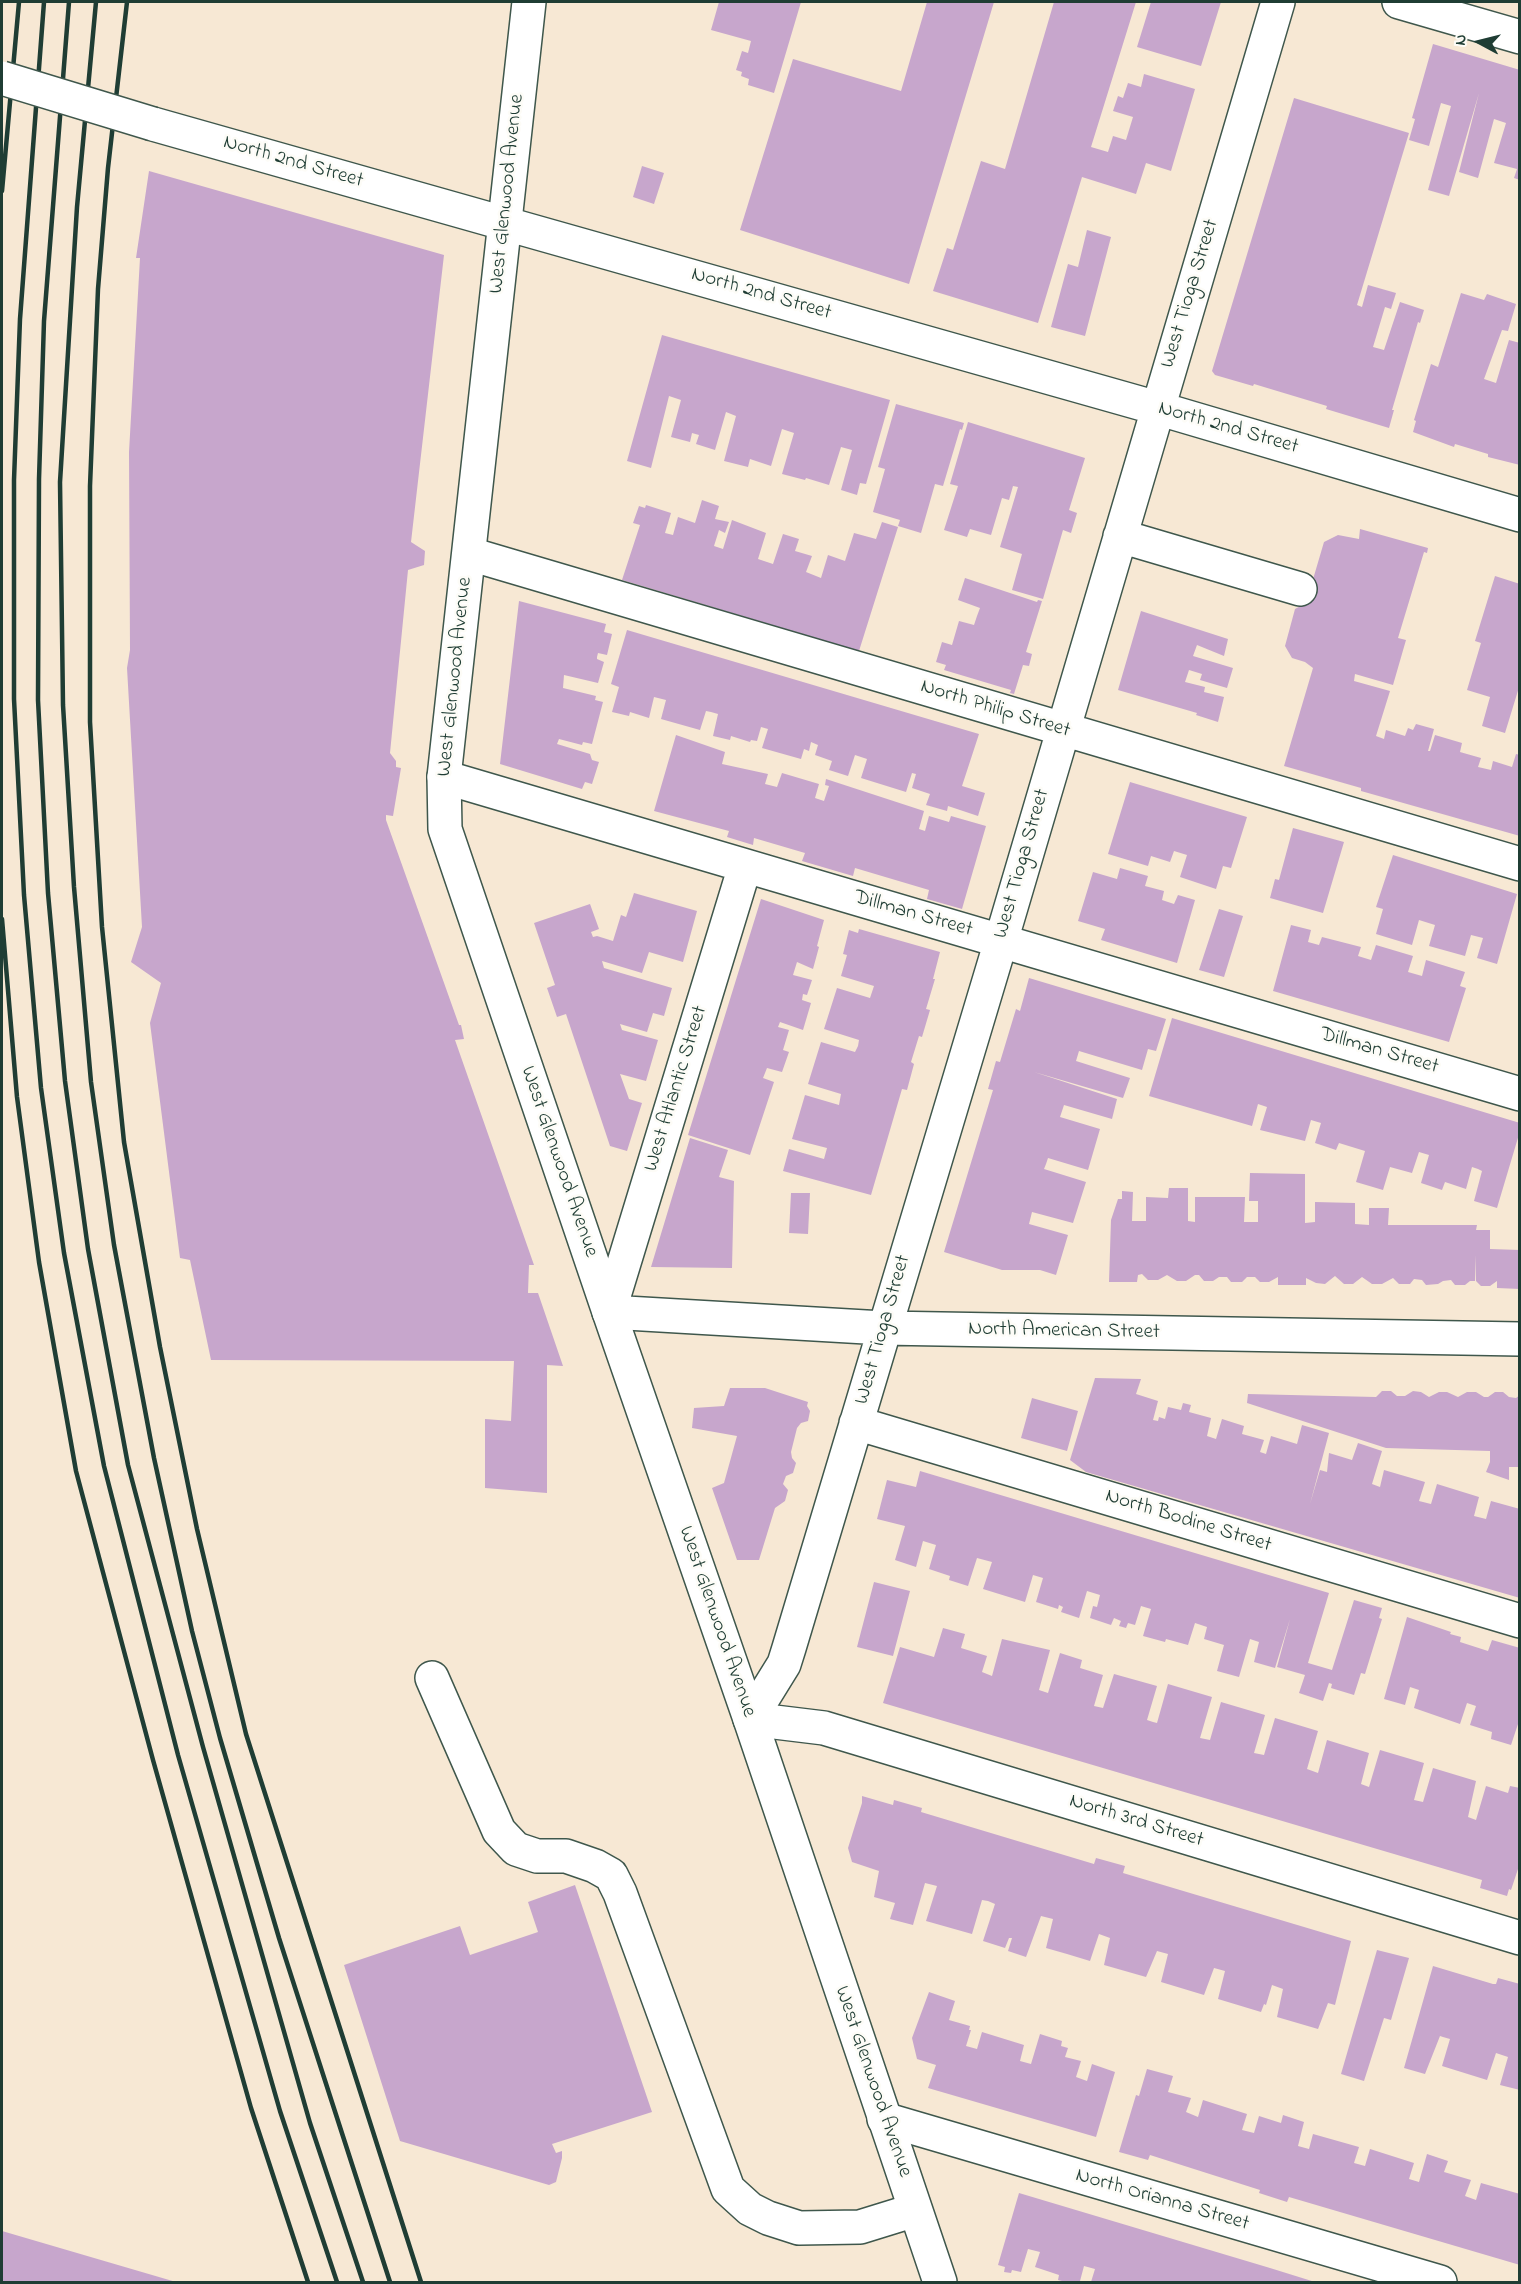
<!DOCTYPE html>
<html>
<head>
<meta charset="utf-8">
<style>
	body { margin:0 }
	#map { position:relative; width:1521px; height:2284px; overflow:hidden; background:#f7e8d4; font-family:"Indie Flower",sans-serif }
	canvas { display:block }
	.frame { position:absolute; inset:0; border:3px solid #1f3d34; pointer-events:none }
	.north { position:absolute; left:1449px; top:12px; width:60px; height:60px; -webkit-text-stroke:4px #fdfcf7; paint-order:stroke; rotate:277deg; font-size:16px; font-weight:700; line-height:24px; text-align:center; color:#1f3d34 }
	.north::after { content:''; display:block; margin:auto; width:21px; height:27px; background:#1f3d34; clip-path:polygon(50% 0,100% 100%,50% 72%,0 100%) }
</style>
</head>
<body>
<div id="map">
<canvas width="1521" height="2284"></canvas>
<div class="frame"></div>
<div class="north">N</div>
</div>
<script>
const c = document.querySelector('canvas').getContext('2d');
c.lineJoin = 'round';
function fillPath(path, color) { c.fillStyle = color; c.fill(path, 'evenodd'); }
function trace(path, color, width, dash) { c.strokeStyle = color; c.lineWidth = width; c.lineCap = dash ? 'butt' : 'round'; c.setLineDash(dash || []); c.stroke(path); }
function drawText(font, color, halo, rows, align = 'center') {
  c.font = font + ' "Indie Flower",sans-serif'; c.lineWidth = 5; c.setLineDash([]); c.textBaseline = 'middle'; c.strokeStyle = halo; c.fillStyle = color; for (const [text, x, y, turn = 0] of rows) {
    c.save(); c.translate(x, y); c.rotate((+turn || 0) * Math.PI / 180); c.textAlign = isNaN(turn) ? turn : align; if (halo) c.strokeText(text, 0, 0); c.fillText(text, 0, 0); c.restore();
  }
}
const building = new Path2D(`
	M719,2H801L774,93L748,85L749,79L741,76L742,72L736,70L742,51L748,53L751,41L711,30Z
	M927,2H994L909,284L740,230L793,59L901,91Z
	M1054,2H1136L1091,147L1108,152L1113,136L1126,140L1133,117L1113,111L1118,96L1123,98L1128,83L1141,87L1144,74L1195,89L1171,171L1146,163L1136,194L1082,177L1038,323L933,291L947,248L953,250L981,161L1005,169Z
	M1151,2H1221L1201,66L1137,47Z
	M1433,44L1520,70V180L1514,178L1517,169L1494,163L1506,123L1494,119L1478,178L1459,172L1479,93L1449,196L1428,190L1451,106L1441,103L1429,146L1409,140L1415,119L1412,118Z
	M1294,98L1409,133L1357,305L1362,307L1368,285L1396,293L1391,309L1385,307L1373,347L1384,350L1400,302L1424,310L1420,323L1418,322L1392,410H1394L1389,428L1326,409L1327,406L1254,384L1253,386L1215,375L1212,371Z
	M642,166L664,173L654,204L633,197Z
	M149,171L444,255L411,542L425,551L424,565L408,570L390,753L396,761V767L401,768L393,816L386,815V820L459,1025H461L464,1039L455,1040L534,1265H529L528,1293H538L563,1366L547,1365V1493L485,1488V1419L511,1421L514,1361L211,1360L190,1260L180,1258L150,1023L161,983L131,962L142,927L127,668L130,650L129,452L140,258H136Z
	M1087,230L1111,237L1085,336L1051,327L1068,264L1078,267Z
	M1461,293L1484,300L1487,294L1516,304L1508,331L1502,330L1484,379L1496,383L1509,340L1520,343V465L1488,457V454L1455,444L1454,447L1413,432L1416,421L1414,420L1431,364L1438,367Z
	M662,335L890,400L866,484L860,483L857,495L841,490L852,450L841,447L829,485L806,478L805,480L782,474L794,433L782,429L771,466L750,459L748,467L724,461L736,416L726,412L715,450L696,444L699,435L692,433L690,442L671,437L681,400L669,396L651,468L627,461Z
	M896,404L964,423L962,430L960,429L943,486L935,484L921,533L898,526L900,520L873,512L885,469L878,467Z
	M968,422L1085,458L1069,510L1077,513L1071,533L1063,530L1043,599L1012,590L1022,554L1000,547L1018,487L1013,486L1009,500L1002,498L991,535L970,529L967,537L944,530L958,486L950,484Z
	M702,500L719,506L715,519L729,522L725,533L719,530L714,546L723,549L732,520L766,533L758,559L773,564L783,534L799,539L795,551L812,556L806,572L821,578L828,555L845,561L854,533L876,539L882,522L898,527L859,651L622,580L640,525L633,523L639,506L645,508L646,505L671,513L665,533L673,535L678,517L695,523Z
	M1360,529L1428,548L1427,553L1424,552L1398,638L1406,640L1393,685L1355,674L1354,681L1390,691L1376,736L1384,739L1386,730L1405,736L1408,728L1413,730L1416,724L1434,729L1428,751H1430L1435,735L1462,743L1460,752L1481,758L1478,767L1491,770L1493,761L1512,767L1516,754L1520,755V836L1361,791V788L1284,766L1313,668L1305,662L1292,658L1285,646L1295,609L1306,603L1324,542L1338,535L1359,539Z
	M1495,576L1520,584V684L1505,733L1482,726L1490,697L1467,690L1481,643L1475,641Z
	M965,578L1037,602L1038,600L1042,601L1026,652L1032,654L1029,666L1023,665L1014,694L1010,693L1011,690L944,670L946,665L936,662L942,642L952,645L959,621L974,625L977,616L980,608L958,600Z
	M519,601L606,624L604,632L612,634L607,655L598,653L597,657V659L604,662L598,683L564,675L563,688L596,696L595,700L603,702L592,744L583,742L582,745L559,739L557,744L590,754L592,760L599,762L592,784L585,782L582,789L500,764Z
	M1141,611L1228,639L1224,656L1197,645L1193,656L1233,668L1227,688L1200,680L1202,674L1189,670L1185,682L1205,687L1204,692L1224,697L1218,722L1196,715L1197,713L1118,690Z
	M627,630L979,734L962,786L985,793L978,816L948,806L947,811L926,805L930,794L912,788L916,774L912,773L906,792L861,778L867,759L855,755L848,776L829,770L832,761L815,755L818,745L811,742L809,751L804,749L801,759L762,748L768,729L761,727L757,741L751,740L750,742L731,736L730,740L713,736L718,714L711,712L706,711L700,730L661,719L666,700L654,697L649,718L630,712L629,716L612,712L619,687L611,684Z
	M676,735L725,752L722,764L768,774L765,784L777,787L782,773L819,784L815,798L824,801L829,786L825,785L826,779L924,811L919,829L925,831L929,816L949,822L951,816L986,826L962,909L927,899L929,890L855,868L853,876L802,861L805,853L754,838L753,845L727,837L729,831L654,811Z
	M1130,782L1247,817L1231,868L1223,866L1216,889L1180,877L1187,855L1174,851L1170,862L1151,856L1148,866L1108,854Z
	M1293,828L1344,842L1323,913L1270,898L1275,879L1279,880Z
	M1393,855L1517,894L1497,964L1477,958L1483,938L1471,935L1465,956L1429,946L1435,925L1419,920L1412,945L1376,934L1383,909L1376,907Z
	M1120,868L1148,876L1145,886L1164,891L1162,900L1174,904L1178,895L1195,900L1177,963L1101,940L1105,929L1078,921L1093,872L1117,879Z
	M634,893L697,911L683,962L649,952L642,973L602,961L604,968L672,988L664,1016L653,1013L647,1032L620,1024L622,1030L658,1040L646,1081L620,1074L629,1099L642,1103L627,1151L610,1146L566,1014L557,1017L547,988L555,985L534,923L590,904L599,929L591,932L593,937L597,936L613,941L621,915L626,917Z
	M761,899L824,920L817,946L819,947L813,969L797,962L793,975L812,980L807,995L803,994L802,1000L811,1003L803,1030L780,1022L778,1027L789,1030L783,1050L789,1052L782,1072L767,1068L763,1078L774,1082L750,1155L688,1135Z
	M1219,909L1243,916L1224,977L1199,970Z
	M1291,925L1311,930L1308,942L1319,945L1322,937L1361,947L1358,956L1371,960L1376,945L1413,956L1408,972L1422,976L1426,960L1465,972L1460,986L1466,988L1449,1042L1273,991Z
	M859,929L940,952L933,979H935L926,1009L930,1010L922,1037L919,1036L911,1062L914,1064L907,1090L902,1089L871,1195L783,1171L789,1149L824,1159L827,1148L792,1139L805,1095L839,1105L841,1094L808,1084L821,1042L855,1052L858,1046L859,1040L824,1029L837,988L870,998L874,986L841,976L847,955L843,954L849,930L858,933Z
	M1029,978L1166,1019L1156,1051L1148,1049L1142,1070L1079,1051L1076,1061L1130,1078L1123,1098L1034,1072L1117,1099L1112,1119L1064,1105L1060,1117L1100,1129L1088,1170L1048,1158L1046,1164L1044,1169L1086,1182L1073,1223L1032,1212L1029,1224L1068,1235L1056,1275L1040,1270H1002L944,1252L993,1090L988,1089L996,1061L1000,1062L1016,1009L1020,1011Z
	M1172,1018L1520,1123V1131L1497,1208L1474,1201L1482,1171L1478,1169L1472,1167L1466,1189L1445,1182L1442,1190L1421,1183L1429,1155L1419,1152L1412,1173L1390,1167L1383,1190L1356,1182L1365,1151L1339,1143L1336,1150L1315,1143L1321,1123L1311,1120L1305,1141L1260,1130L1267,1107L1258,1104L1252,1126L1149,1096Z
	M690,1138L728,1150L719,1177L734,1181L732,1268L651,1267Z
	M1250,1173L1305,1174V1223L1315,1222V1202L1355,1203V1224L1369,1225V1208H1389L1388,1225H1477L1476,1230H1490V1249L1520,1250V1289L1497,1288V1281L1490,1286H1481L1476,1281V1255L1475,1281H1470L1465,1285H1455L1451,1280L1443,1281L1438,1284L1426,1285L1422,1280L1414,1279L1410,1284H1399L1393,1278L1382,1284H1372L1362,1277L1353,1284H1344L1335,1276L1325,1284L1316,1283L1306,1278V1285H1278V1277L1269,1282H1260L1255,1277H1247L1242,1282H1231L1227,1277H1219L1213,1281H1204L1199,1275H1195L1186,1281H1177L1167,1275L1158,1280H1148L1142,1274L1138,1275L1137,1282H1109L1111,1220L1118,1199H1122V1191L1133,1192L1132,1221H1146V1197L1168,1198L1169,1188H1188V1221L1195,1222V1197H1245L1244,1222H1258V1201H1249Z
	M791,1193H810L808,1234L789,1233Z
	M1095,1378L1141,1379L1136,1394L1158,1401L1153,1420L1158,1421L1159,1417L1165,1419L1168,1407L1181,1410L1183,1403L1191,1405L1189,1412L1211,1418L1207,1436L1216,1439L1222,1419L1244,1426L1242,1434L1264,1440L1260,1452L1266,1454L1271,1436L1297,1444L1302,1425L1329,1433L1310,1504L1320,1470L1327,1472L1329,1453L1352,1460L1358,1443L1382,1451L1372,1484L1380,1487L1384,1470L1425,1482L1419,1501L1431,1504L1437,1484L1479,1497L1474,1516L1486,1519L1491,1501L1520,1509V1598L1086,1472L1070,1460Z
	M730,1388H765L808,1402L807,1406L810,1411L808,1421L801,1423L797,1428L791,1452L792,1458L796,1463L793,1473L786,1476L783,1484L788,1490L785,1501L775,1508L759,1560H737L712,1488L724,1483L737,1436L692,1428L694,1408L724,1406Z
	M1382,1391H1391L1397,1396H1405L1413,1391L1421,1392L1429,1397L1439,1392H1447L1458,1397L1467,1392H1476L1484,1397H1488L1495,1392H1503L1509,1397L1516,1398L1520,1395V1467H1509V1480L1486,1472L1490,1462V1451L1386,1448L1247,1403L1248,1394L1376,1397Z
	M1032,1398L1078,1411L1067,1451L1021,1438Z
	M920,1471L1329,1593L1308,1663L1332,1670L1354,1600L1382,1608L1379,1618L1382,1619L1365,1674L1361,1673L1354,1695L1331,1688L1332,1684L1329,1683L1323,1701L1299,1693L1305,1675L1277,1667L1290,1619L1275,1668L1254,1662L1259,1642L1250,1639L1239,1677L1217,1671L1224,1645L1204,1639L1207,1627L1195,1623L1188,1645L1166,1639L1165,1642L1143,1636L1151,1609L1141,1606L1135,1625L1128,1623L1126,1628L1119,1626L1121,1621L1114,1618L1111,1625L1090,1618L1093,1606L1097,1607L1100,1595L1087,1591L1079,1618L1061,1612L1063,1607L1059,1605L1058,1609L1036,1602L1043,1578L1033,1575L1025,1602L983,1589L992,1562L977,1558L968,1586L949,1580L950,1576L929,1569L936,1545L923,1541L916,1567L895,1560L905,1526L877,1519L887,1480L916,1487Z
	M874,1582L910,1591L893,1656L857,1647Z
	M1407,1617L1451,1632L1450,1634L1461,1637L1460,1642L1488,1651L1492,1640L1520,1648V1718L1511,1745L1491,1739L1492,1732L1470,1725L1476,1706L1467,1703L1460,1724L1414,1708L1419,1690L1410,1687L1405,1705L1384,1699Z
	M943,1628L965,1634L961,1648L987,1656L982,1672L992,1676L1002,1639L1050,1650L1039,1690L1048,1693L1060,1653L1082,1660L1080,1668L1103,1675L1094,1706L1103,1708L1114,1674L1157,1686L1147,1720L1153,1722L1157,1723L1168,1684L1212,1697L1200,1738L1210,1740L1221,1702L1265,1715L1254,1753L1264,1755L1275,1718L1318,1731L1307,1769L1318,1773L1327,1740L1369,1753L1361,1784L1369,1787L1380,1750L1424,1763L1414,1800L1423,1802L1433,1768L1476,1781L1468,1817L1476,1820L1486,1786L1508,1793L1510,1786L1520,1788V1863L1511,1890L1509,1889L1507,1896L1480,1888L1482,1880L883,1703L900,1647L934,1657Z
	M862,1796L893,1805L894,1800L922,1808L921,1812L1094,1864L1096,1858L1125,1866L1123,1873L1351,1941L1335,2005L1328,2003L1318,2029L1277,2017L1283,1989L1272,1985L1266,2005L1264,2004L1261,2012L1218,1999L1225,1971L1214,1968L1204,1995L1161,1982L1168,1954L1157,1951L1146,1977L1104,1965L1110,1938L1099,1934L1090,1961L1067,1954L1046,1948L1053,1919L1041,1916L1026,1957L1008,1951L1012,1938H1009L1005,1948L983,1941L995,1904L988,1901L982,1900L972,1934L926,1921L937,1886L925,1883L913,1925L890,1919L895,1903L874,1897L879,1871L852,1862L848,1848L862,1803Z
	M575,1885L652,2112L552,2144L556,2153L562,2151V2158L556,2182L549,2185L400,2141L344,1965L460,1926L470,1955L538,1932L528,1902Z
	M1377,1950L1409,1958L1391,2020L1384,2018L1364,2081L1341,2074Z
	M1433,1966L1493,1984H1496L1498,1978L1520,1984V2090L1500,2085L1508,2057L1496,2053L1487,2080L1442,2066L1450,2039L1443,2037L1440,2036L1425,2074L1404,2068Z
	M929,1992L955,2001L949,2020L970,2026L969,2030H971L966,2046L977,2049L982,2032L1024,2045L1020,2061L1031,2064L1040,2034L1062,2041L1061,2046L1068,2048L1065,2057L1081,2061L1076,2077L1087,2081L1092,2064L1115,2072L1096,2137L928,2088L936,2065L917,2059L912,2038Z
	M1147,2069L1173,2076L1168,2092L1191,2098L1186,2112L1198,2117L1203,2100L1247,2114L1242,2130L1254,2133L1259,2116L1281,2123L1283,2115L1304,2122L1298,2146L1309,2149L1313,2134L1359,2147L1354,2163L1365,2166L1370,2149L1414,2163L1409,2179L1419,2182L1427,2154L1448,2161L1444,2172L1471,2180L1465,2196L1476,2200L1481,2183L1520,2194V2265L1289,2197L1287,2202L1259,2193L1260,2190L1150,2155L1148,2160L1119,2152L1136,2095L1139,2096Z
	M1019,2193L1270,2268L1315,2282H1091L1095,2269L1084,2266L1080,2281L1066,2282L1058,2280L1059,2275L1035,2267L1040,2252L1028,2249L1021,2272L1012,2270L1011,2273L1004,2272L1005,2267L998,2265Z
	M2,2231L176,2282H2Z`);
const minor = new Path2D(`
	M1278,2L1001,941L789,1648L784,1664L750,1719L824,1728L1520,1938
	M1399,2L1520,37
	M153,124L1157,408L1520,515
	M1120,536L1300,589
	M470,554L1520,864
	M444,777L1520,1094
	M745,866L609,1312L883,1328L1520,1339
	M856,1423L1520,1621
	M432,1678L499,1831L516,1849L537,1856H566L595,1866L611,1875L620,1893L728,2189L750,2209L768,2218L799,2228L860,2227L915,2210
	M884,2119L1440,2282`);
const major = new Path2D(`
	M529,2L444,777L445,829L609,1312L750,1719L940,2282`);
const rail = new Path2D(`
	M44,2L20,319L14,480V699L24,895L41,1088L64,1253L104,1466L178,1755L280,2111L337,2282
	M69,2L44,321L39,479L38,700L48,893L65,1081L88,1249L128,1465L203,1747L310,2123L363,2282
	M96,2L77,207L60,482L63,705L74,887L91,1082L114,1245L154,1458L192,1631L220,1738L279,1938L390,2282
	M127,2L108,168L98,289L90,486V722L102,927L124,1142L160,1347L197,1529L246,1734L421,2282
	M2,191L19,2
	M2,919L17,1097L39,1262L76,1471L153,1760L251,2108L308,2282`);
const minorBridge = new Path2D(`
	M2,78L153,124`);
const streetNames = [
	["North 2nd Street",293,163,16],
	["West Glenwood Avenue",508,194,-84],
	["West Tioga Street",1191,294,-73],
	["North 2nd Street",761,295,16],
	["North 2nd Street",1228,429,16],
	["West Glenwood Avenue",456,677,-84],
	["North Philip Street",995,710,17],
	["West Tioga Street",1023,864,-74],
	["Dillman Street",913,915,16],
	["Dillman Street",1379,1052,16],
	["West Atlantic Street",677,1089,-73],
	["West Glenwood Avenue",558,1162,71],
	["West Tioga Street",884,1330,-74],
	["North American Street",1064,1332,1],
	["North Bodine Street",1188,1522,17],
	["West Glenwood Avenue",716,1622,71],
	["North 3rd Street",1136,1822,17],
	["West Glenwood Avenue",872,2082,71],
	["North Orianna Street",1162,2201,16]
];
fillPath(building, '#c7a6cc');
trace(minor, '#3f574c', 36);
trace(major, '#3f574c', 36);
trace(minor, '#fff', 33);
trace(major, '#fff', 33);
trace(rail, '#1f3d34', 4.5);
trace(minorBridge, '#3f574c', 36, []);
trace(minorBridge, '#fff', 33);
drawText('21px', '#1f3d34', '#fdfcf7', streetNames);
</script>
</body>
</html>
